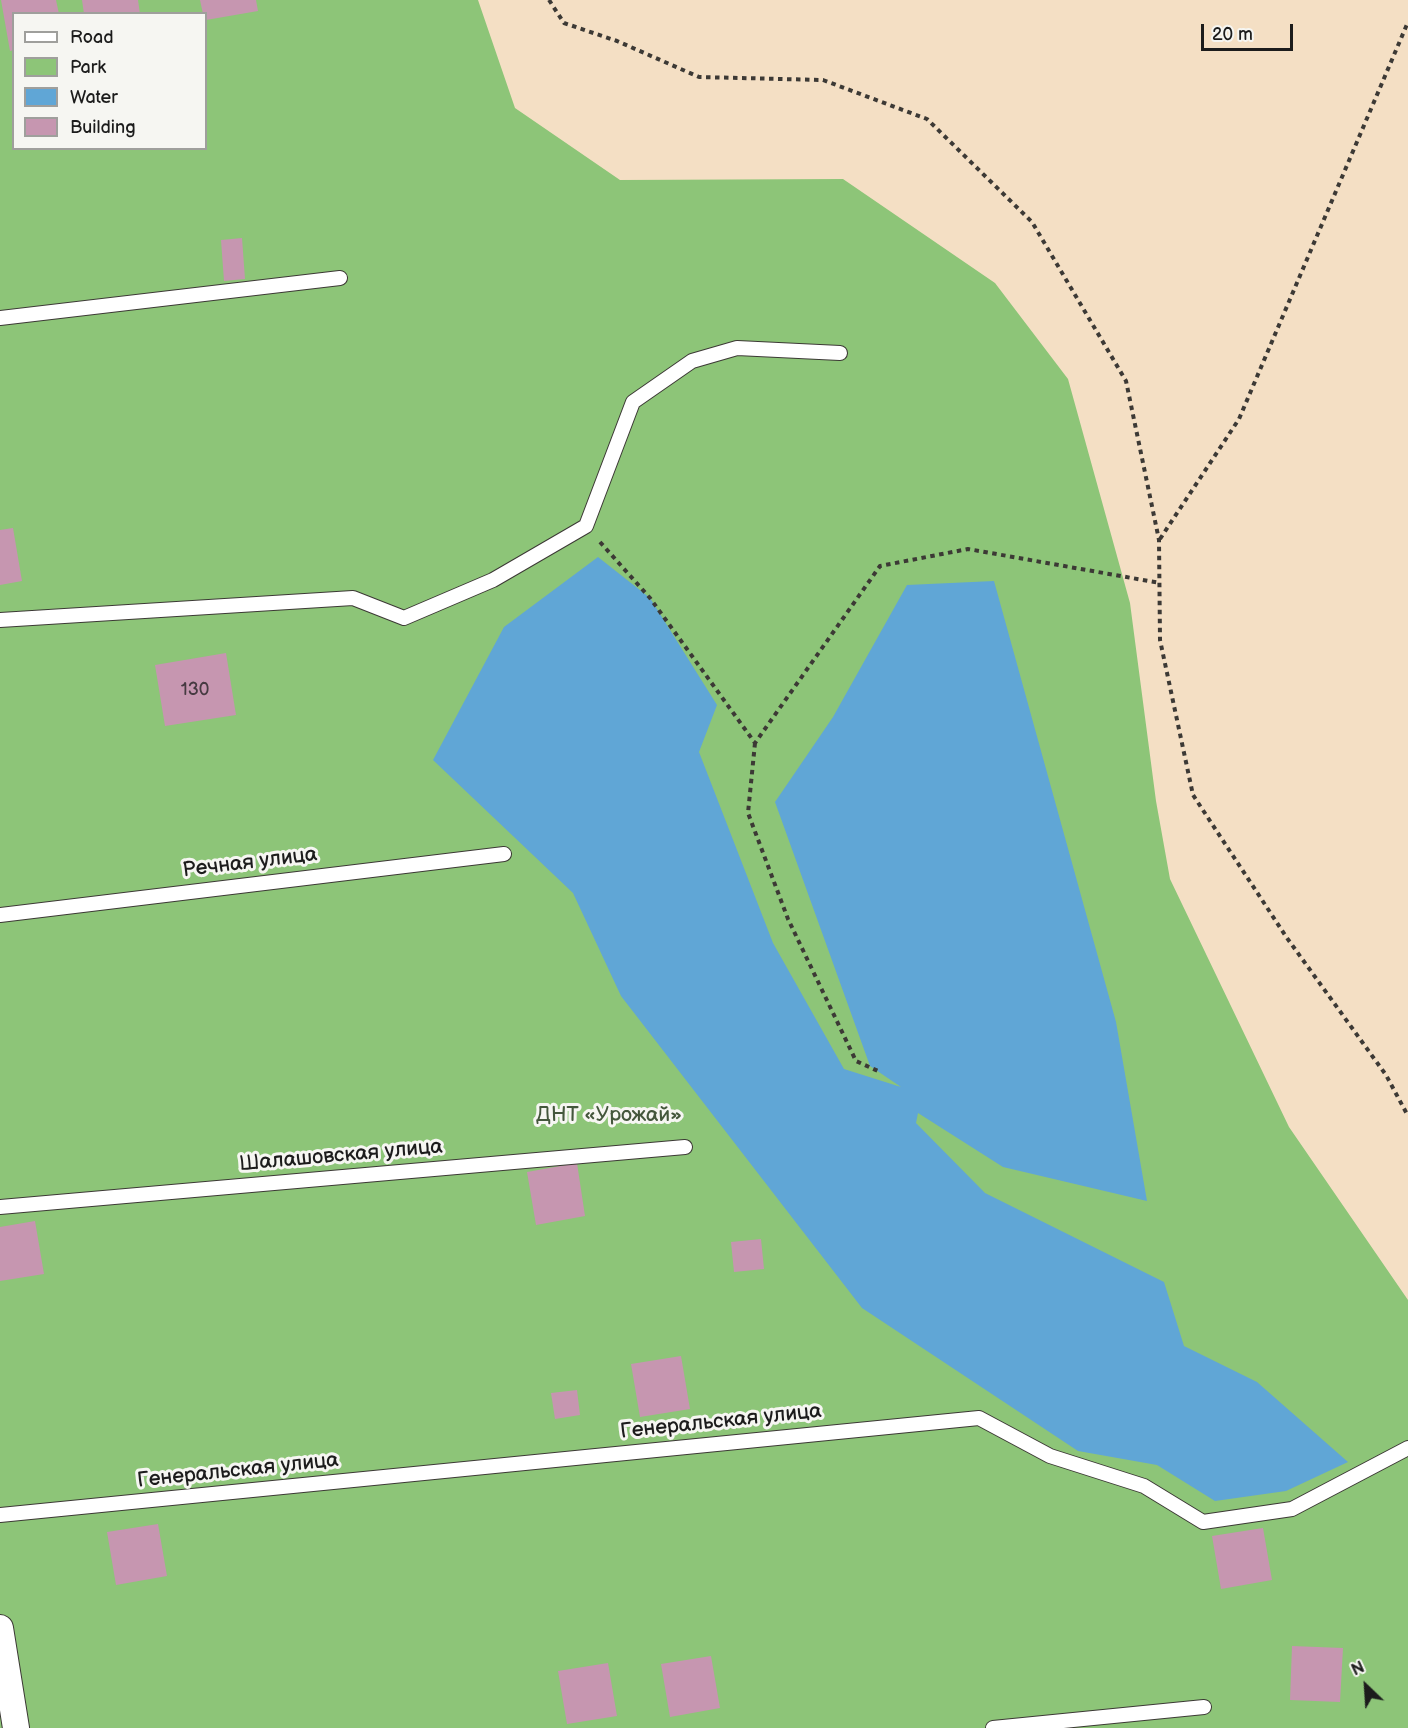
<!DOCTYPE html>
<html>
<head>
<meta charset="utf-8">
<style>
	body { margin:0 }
	#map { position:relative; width:1408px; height:1728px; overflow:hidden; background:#f4dfc4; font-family:"Balsamiq Sans",sans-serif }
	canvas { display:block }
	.legend { position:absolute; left:12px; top:12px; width:195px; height:138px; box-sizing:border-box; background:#f6f6f2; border:2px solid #9f9f9c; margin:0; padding:8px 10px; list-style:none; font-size:18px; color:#1c1c1c }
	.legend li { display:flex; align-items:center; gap:12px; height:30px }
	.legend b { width:30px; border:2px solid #9f9f9c }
	.north { position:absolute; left:1336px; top:1656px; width:60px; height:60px; -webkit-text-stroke:4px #f6f6f2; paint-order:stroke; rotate:335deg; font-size:16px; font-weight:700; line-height:24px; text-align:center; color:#1c1c1c }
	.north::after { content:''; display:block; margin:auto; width:21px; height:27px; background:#1c1c1c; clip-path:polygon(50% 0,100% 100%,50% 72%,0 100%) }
	.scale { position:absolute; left:1201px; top:24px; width:92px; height:27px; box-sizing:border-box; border:3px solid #1c1c1c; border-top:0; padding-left:8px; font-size:18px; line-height:21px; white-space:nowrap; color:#1c1c1c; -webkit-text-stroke:4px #f6f6f2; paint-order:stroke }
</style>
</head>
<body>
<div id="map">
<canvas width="1408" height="1728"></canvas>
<ul class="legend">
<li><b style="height:8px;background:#fff"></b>Road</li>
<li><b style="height:16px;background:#8dc578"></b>Park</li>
<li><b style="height:16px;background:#60a6d6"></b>Water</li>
<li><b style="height:16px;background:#c696b0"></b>Building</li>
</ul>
<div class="north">N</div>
<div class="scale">20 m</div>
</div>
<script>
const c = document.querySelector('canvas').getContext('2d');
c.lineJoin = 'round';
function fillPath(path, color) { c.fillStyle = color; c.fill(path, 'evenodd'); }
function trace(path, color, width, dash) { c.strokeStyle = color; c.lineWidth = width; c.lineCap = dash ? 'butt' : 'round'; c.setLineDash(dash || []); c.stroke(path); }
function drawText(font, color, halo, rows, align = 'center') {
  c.font = font + ' "Balsamiq Sans",sans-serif'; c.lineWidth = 6; c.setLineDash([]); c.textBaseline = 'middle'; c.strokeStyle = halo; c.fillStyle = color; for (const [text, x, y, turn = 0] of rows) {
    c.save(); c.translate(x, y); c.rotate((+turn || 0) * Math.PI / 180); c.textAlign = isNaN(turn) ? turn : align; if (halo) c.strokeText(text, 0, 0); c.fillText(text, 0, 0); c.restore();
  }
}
const green = new Path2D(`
	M0,0H478L515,108L620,180L843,179L995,283L1068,379L1130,603L1156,801L1170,879L1289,1127L1408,1300V1728H0ZM14,14H206V148H14Z`);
const water = new Path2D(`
	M598,557L650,598L717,705L699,752L773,943L844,1069L901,1087L870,1066L775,802L833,717L907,585L994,581L1116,1022L1147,1201L1003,1167L918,1113L916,1123L985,1193L1164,1282L1184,1346L1257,1382L1348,1462L1286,1491L1215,1501L1157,1465L1078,1451L862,1308L621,996L573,893L433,760L504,627Z`);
const building = new Path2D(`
	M1,0H56L59,14H14V50L10,51Z
	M82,0H138L140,14H84Z
	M200,0H256L258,11L206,20V14H203Z
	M242,238L245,279L224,281L221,240Z
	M13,528L22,581L0,585V530Z
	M226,653L236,715L165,726L155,665Z
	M577,1163L585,1216L536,1225L527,1172Z
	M35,1221L44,1274L0,1281V1227Z
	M761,1239L764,1269L734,1272L731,1242Z
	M681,1356L690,1409L640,1417L631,1364Z
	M577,1390L580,1415L555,1419L551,1393Z
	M158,1524L167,1576L116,1585L107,1532Z
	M1263,1528L1272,1580L1221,1589L1212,1536Z
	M1292,1646L1343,1648L1340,1702L1290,1700Z
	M711,1656L720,1708L670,1717L661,1664Z
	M608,1663L617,1716L567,1724L558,1671Z`);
const path = new Path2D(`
	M549,0L564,23L617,41L699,77L823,80L927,119L1032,222L1126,381L1159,540L1160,640L1193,795L1287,938L1386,1075L1408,1116
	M1160,539L1239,419L1408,22
	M600,542L650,598L755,743L880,566L968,549L1160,583
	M755,743L748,813L788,919L856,1061L878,1071`);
const service = new Path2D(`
	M0,318L340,278
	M0,620L353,598L404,618L493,580L586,526L633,402L692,361L737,348L840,353
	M0,915L504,854
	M0,1207L685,1147
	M0,1515L979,1418L1050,1456L1144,1486L1203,1522L1292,1509L1408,1448
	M993,1728L1204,1707`);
const minor = new Path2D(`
	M0,1628L16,1728`);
const numberNames = [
	["130",195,690]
];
const streetNames = [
	["Речная улица",250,863,-7],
	["Шалашовская улица",341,1156,-5],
	["Генеральская улица",721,1422,-6],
	["Генеральская улица",238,1471,-6]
];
const parkNames = [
	["ДНТ «Урожай»",609,1116]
];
fillPath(green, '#8dc578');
fillPath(water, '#60a6d6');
fillPath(building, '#c696b0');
trace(service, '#3c3935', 16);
trace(minor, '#3c3935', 28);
trace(path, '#3c3935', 4, [4.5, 4.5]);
trace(service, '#fff', 14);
trace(minor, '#fff', 26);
drawText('18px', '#463a41', null, numberNames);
drawText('21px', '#1c1c1c', '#f6f6f2', streetNames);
drawText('21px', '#44573c', '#f6f6f2', parkNames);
</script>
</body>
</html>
